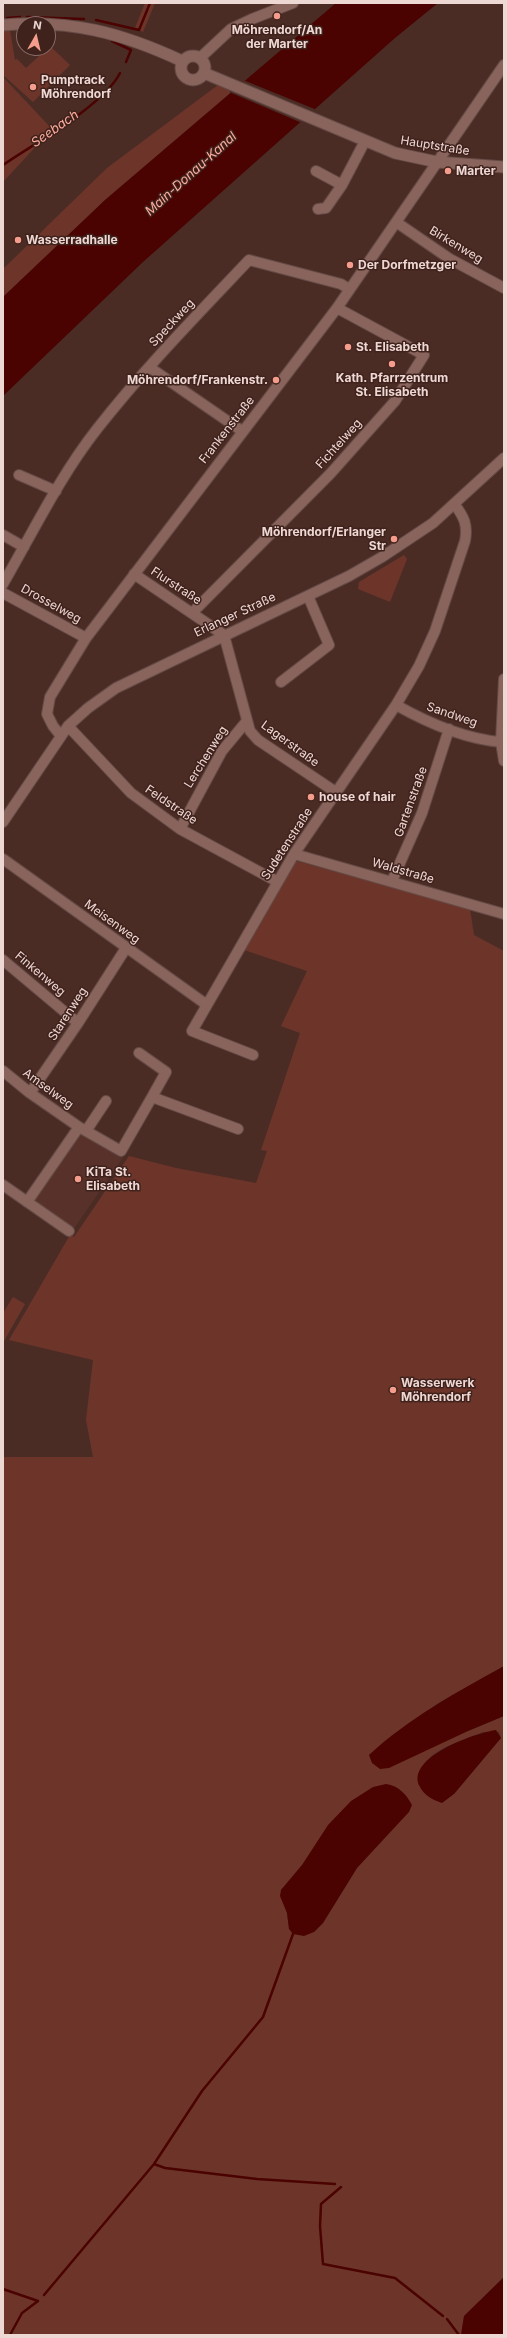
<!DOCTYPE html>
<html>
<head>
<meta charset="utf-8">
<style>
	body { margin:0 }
	#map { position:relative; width:507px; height:2338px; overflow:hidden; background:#4b2c25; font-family:Inter,sans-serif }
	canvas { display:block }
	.frame { position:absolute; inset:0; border:4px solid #eed8d4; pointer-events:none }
	.north { position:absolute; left:16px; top:16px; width:40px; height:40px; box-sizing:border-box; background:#40221c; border:1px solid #866b66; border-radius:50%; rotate:8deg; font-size:11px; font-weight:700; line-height:16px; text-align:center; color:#eed8d4 }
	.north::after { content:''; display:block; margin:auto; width:14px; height:18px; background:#f49d8c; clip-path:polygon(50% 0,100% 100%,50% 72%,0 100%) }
</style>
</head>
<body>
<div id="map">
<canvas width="507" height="2338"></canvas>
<div class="frame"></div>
<div class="north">N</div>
</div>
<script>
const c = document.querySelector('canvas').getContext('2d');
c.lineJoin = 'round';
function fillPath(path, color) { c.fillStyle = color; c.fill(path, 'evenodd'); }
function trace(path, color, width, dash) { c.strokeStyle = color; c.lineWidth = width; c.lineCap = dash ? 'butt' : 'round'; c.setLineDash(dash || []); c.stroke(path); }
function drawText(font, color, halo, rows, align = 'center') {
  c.font = font + ' Inter,sans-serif'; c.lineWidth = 3; c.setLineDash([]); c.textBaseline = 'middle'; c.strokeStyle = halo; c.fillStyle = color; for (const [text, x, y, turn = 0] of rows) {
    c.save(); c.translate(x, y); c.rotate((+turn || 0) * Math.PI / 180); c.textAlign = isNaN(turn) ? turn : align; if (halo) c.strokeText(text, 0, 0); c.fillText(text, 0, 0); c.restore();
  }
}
const built = new Path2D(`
	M80,1131L124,1156L73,1230L31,1201Z`);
const green = new Path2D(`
	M145,3H155L143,32L135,28Z
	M3,23L9,24L15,60L17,59L26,68L50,46L70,65L33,102L3,75Z
	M3,77L52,129L3,182Z
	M222,82L235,89L105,200L3,297V269L107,168Z
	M404,555L407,559L390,602L358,589L359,582Z
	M296,861L470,909L474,935L504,951V1666L437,1704L369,1755L468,1731L504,1716V2277L464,2316L461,2335H3V1457H93L86,1420L93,1360L9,1340L70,1235L74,1237L129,1156L176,1168L256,1183L267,1151L261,1150L300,1033L281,1026L307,971L244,950ZM483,1732H499L501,1738L454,1794L419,1785C414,1753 459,1742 483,1732ZM381,1840L357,1868L323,1923L314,1932L289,1929L287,1913L281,1890L302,1865Z
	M13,1297L25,1304L3,1343V1313Z`);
const water = new Path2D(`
	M336,3H438L395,38L143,262L3,396V297L105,200Z
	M504,1666V1716L468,1731L389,1768L380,1769L372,1763L369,1755C409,1718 457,1692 504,1666Z
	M496,1730L501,1738L454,1794L442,1803C433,1800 425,1796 420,1787C404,1758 475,1733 496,1730Z
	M386,1784C399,1786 406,1794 412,1805L409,1812L357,1868L323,1923L314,1932L304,1936L293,1934L289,1929L287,1913L280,1896L281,1890L302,1865L328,1825L351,1801L373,1787Z
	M504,2277V2335H461L464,2316Z`);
const pier = new Path2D(`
	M243,80L317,110L302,123L229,92Z`);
const stream = new Path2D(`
	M27,17L84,19
	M7,18L20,17
	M96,20L139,30L150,3
	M112,41L131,50L126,62
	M3,165C35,143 104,105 120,73
	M154,2164L165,2168L257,2179L335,2184
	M341,2187L321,2204L320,2226L323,2264L395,2278L443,2316
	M3,2289L38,2301
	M44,2295L154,2164L202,2091L263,2017L293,1934
	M447,2319L459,2335
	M10,2335L22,2313L38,2301`);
const minor = new Path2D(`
	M200,58L231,29L252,19L293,3
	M316,171L342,185
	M318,209L326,208L342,185L365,141
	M396,222L450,259L504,288
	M149,367L242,431
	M19,475L56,491
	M3,535L24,547
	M134,574L224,635L250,731L258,740L337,793
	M3,584C33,532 60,476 97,429C144,369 197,315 249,260L341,284L349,289
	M3,593L86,638
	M193,612L331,473L395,401L424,355L337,308
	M504,679L501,742L504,761
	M281,682L329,645L308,596
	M396,705C428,723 465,739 501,742
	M68,726L131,793L180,829L278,882
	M61,736L53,726L47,714L50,697L86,638L337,308L504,65
	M3,822L68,726L88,708L116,688L349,576L382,557L433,523L504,458
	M180,829L222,751L246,722
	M294,854L504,914
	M3,859L207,1005
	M392,881L422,813L449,729
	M3,960L78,1023
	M139,1053L166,1072L152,1097
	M253,1055L192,1031L294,854L396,705L419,666L435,631L465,541C468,525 464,517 455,505
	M3,1071L30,1093L79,1127L27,1202
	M30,1093L78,1023L126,948
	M79,1127L121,1151L152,1097L238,1129
	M86,1131L106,1101
	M3,1185L69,1231`);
const tertiary = new Path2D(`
	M3,25C70,19 122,33 182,61
	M181 68a12 12 0 1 1 24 0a12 12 0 1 1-24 0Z
	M204,73L395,153L437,162L504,167`);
const markers = [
	[277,16,4,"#f49d8c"],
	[33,87,4,"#f49d8c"],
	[448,171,4,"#f49d8c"],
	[18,240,4,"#f49d8c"],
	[350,265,4,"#f49d8c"],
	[348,347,4,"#f49d8c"],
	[392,364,4,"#f49d8c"],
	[276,380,4,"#f49d8c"],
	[394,539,4,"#f49d8c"],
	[311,797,4,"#f49d8c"],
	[78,1179,4,"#f49d8c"],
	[393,1390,4,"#f49d8c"]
];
const poiNames = [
	["Möhrendorf/An",277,30,"center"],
	["der Marter",277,44,"center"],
	["Pumptrack",41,80],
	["Möhrendorf",41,94],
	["Marter",456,171],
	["Wasserradhalle",26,240],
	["Der Dorfmetzger",358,265],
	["St. Elisabeth",356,347],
	["Kath. Pfarrzentrum",392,378,"center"],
	["St. Elisabeth",392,392,"center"],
	["Möhrendorf/Frankenstr.",268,380,"right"],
	["Möhrendorf/Erlanger",386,532,"right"],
	["Str",386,546,"right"],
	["house of hair",319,797],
	["KiTa St.",86,1172],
	["Elisabeth",86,1186],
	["Wasserwerk",401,1383],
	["Möhrendorf",401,1397]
];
const streetNames = [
	["Hauptstraße",435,146,9],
	["Birkenweg",456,245,31],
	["Speckweg",172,323,-47],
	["Frankenstraße",227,430,-52],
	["Fichtelweg",339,444,-48],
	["Flurstraße",176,586,33],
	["Drosselweg",51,604,29],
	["Erlanger Straße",235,615,-25],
	["Sandweg",452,715,19],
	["Lagerstraße",290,744,36],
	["Lerchenweg",206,757,-58],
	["Gartenstraße",411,802,-70],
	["Feldstraße",171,805,34],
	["Sudetenstraße",287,844,-57],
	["Waldstraße",403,871,16],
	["Meisenweg",112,922,36],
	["Finkenweg",40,974,40],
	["Starenweg",68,1014,-57],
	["Amselweg",48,1089,36]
];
const waterNames = [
	["Seebach",55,129,-35],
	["Main-Donau-Kanal",191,174,-42]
];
fillPath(built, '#58312a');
fillPath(green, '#6d352a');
fillPath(water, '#4a0300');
fillPath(pier, '#4b2c25');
trace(stream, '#4a0300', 2.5);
trace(minor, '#654a45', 12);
trace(tertiary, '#654a45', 13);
trace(minor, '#88645d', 10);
trace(tertiary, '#88645d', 11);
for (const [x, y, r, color] of markers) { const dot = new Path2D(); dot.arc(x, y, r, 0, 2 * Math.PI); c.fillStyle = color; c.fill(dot); trace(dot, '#40221c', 1.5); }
drawText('bold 12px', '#eed8d4', '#40221c', poiNames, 'left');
drawText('12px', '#eed8d4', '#40221c', streetNames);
drawText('italic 13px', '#fbad9e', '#40221c', waterNames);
</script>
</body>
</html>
